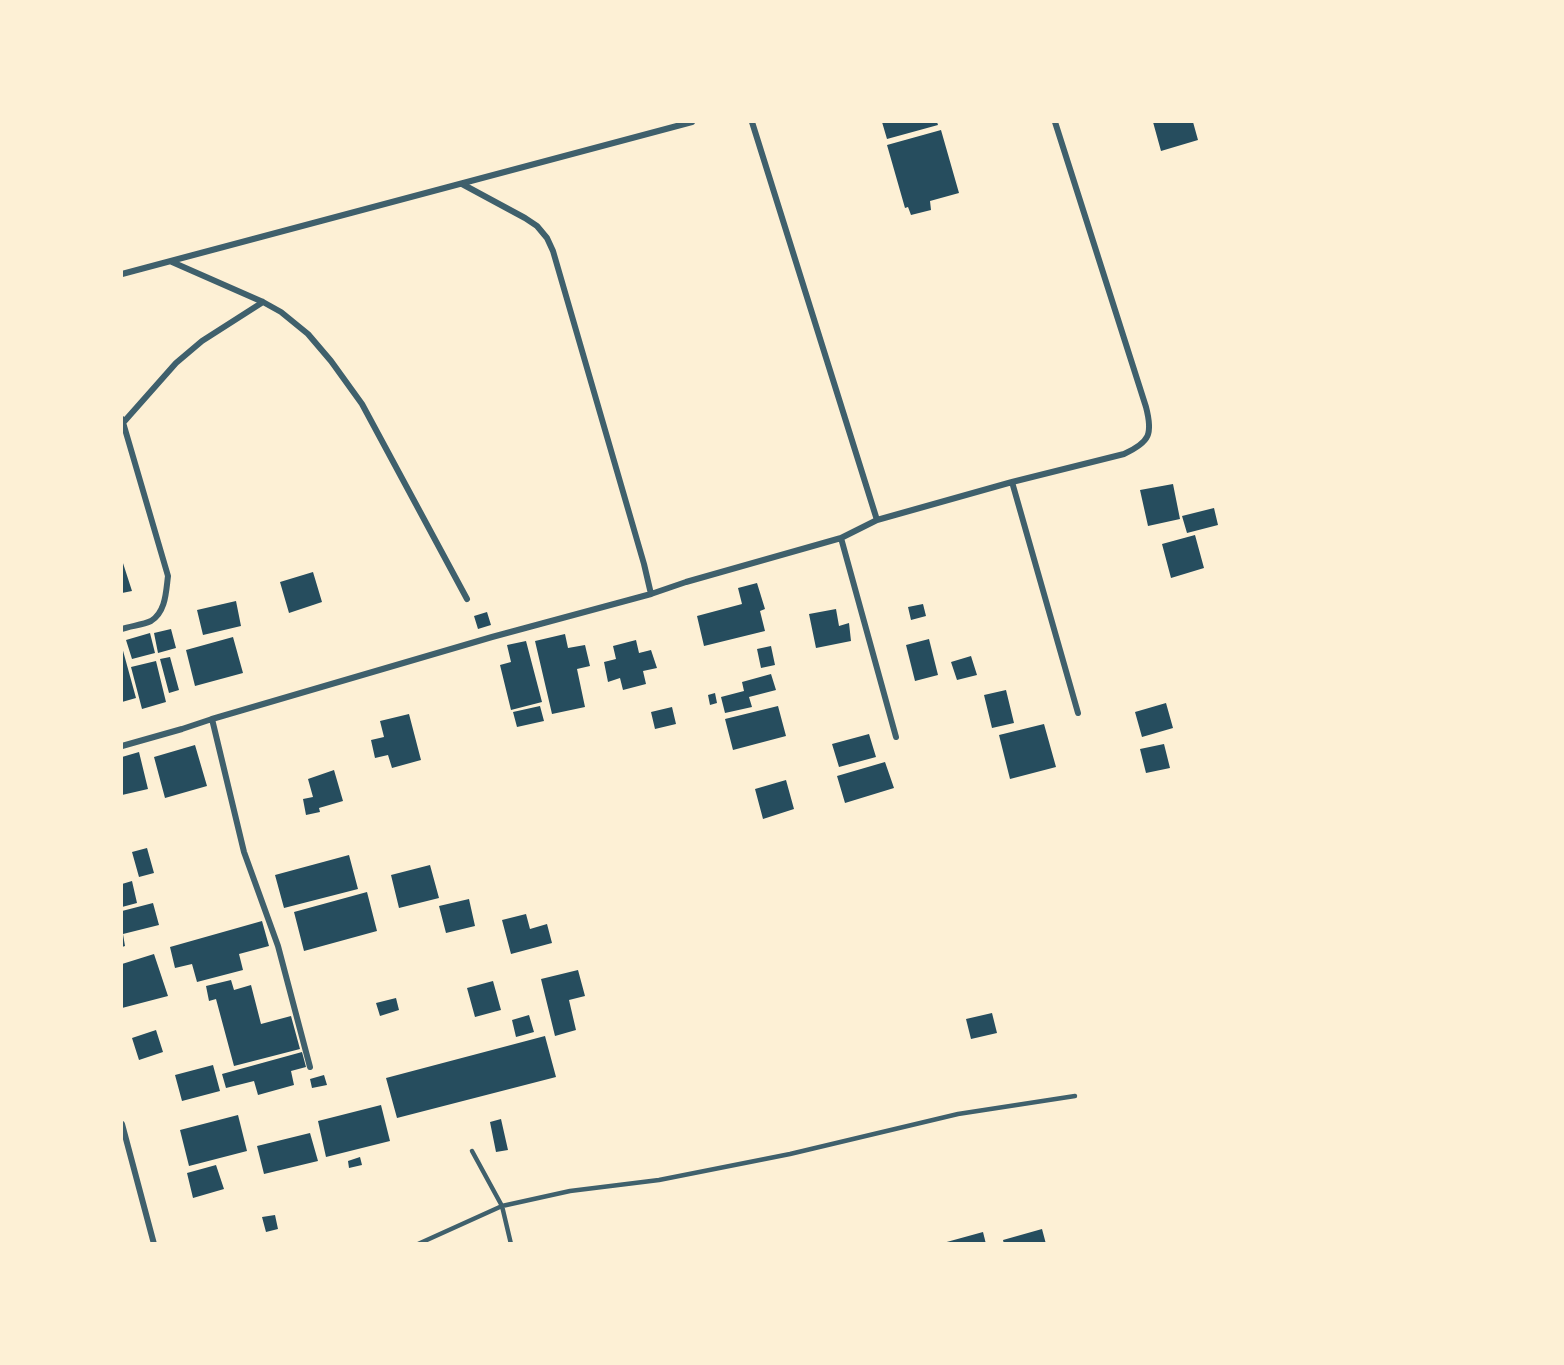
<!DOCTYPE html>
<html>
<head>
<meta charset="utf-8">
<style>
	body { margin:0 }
	#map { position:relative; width:1564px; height:1365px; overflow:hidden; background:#fdf0d5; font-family:"Public Sans",sans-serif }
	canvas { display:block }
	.frame { position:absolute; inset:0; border:123px solid #fdf0d5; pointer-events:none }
</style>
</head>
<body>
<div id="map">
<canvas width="1564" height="1365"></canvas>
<div class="frame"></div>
</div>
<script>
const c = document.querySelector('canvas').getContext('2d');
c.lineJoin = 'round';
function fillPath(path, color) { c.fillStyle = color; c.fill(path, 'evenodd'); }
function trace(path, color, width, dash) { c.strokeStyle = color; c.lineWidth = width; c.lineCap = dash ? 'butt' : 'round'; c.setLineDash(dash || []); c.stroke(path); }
const building = new Path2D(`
	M882,122H937L938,125L887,139Z
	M1153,122H1193L1198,140L1161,151Z
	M941,130L959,193L930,201L931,210L911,215L908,207L905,208L887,145Z
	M1173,484L1180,519L1148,526L1140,490Z
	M1214,508L1218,525L1187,533L1182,516Z
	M1195,535L1204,568L1171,578L1162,544Z
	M122,560L132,591L122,593Z
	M313,572L322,602L289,613L280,582Z
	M757,583L765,609L760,611L765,631L704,646L697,616L742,604L738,588Z
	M236,601L241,626L203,635L197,610Z
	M923,604L926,616L911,620L908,607Z
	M836,609L839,626L849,623L851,641L816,648L809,614Z
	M487,612L491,625L478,629L474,616Z
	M171,629L176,648L158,653L154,633Z
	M150,633L155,653L132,659L126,640Z
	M565,634L568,648L585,645L590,666L577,669L585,707L552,714L535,641Z
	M233,637L243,673L195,686L186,650Z
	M929,639L938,675L915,681L906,645Z
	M636,640L639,653L651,650L657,668L643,671L646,684L623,690L620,678L608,682L604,662L616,659L613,646Z
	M526,641L542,702L511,710L500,665L511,662L507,645Z
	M771,646L775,665L761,668L757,649Z
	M122,647L136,698L122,702Z
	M971,656L977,675L957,680L951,662Z
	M170,657L179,690L169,693L160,659Z
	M156,661L166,702L142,709L131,667Z
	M771,674L776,690L749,697L752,707L725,713L721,697L744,691L742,682Z
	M1006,690L1014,723L992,728L984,695Z
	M715,693L717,703L710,705L708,695Z
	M1166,703L1173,728L1142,737L1135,712Z
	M540,706L544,721L517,727L513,712Z
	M778,706L786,736L733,750L725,719Z
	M672,707L676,724L655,729L651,712Z
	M409,714L421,760L392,768L388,755L375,758L371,740L384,737L380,721Z
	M1044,724L1056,767L1010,779L999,735Z
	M869,734L876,757L839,767L832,744Z
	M1164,744L1170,768L1146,773L1140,749Z
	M195,745L207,786L165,798L154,757Z
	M139,752L148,789L122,795V757Z
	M885,762L894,788L845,803L837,776Z
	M334,770L343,801L319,808L320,812L306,815L303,799L313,797L308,779Z
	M786,780L794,809L763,819L755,789Z
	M147,848L154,873L139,877L132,852Z
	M349,855L358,889L284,908L275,875Z
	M430,865L439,898L399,908L391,875Z
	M132,881L137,903L122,907V884Z
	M367,892L377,931L304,951L294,912Z
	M469,899L475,926L446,933L439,906Z
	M153,903L159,925L123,934L125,946L122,947V911Z
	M526,914L530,929L547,924L552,943L511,954L502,920Z
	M262,921L269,946L239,954L243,970L197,982L192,964L175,968L170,947Z
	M154,954L168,996L122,1008V964Z
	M578,970L585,996L569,1000L576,1030L555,1036L541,979Z
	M231,980L234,990L251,985L261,1024L291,1016L300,1049L234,1066L216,999L209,1001L206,986Z
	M493,981L501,1010L475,1017L467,988Z
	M396,998L399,1010L380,1016L376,1003Z
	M992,1013L997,1033L971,1039L966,1019Z
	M529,1015L534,1032L516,1037L512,1020Z
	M156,1030L163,1052L139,1060L132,1038Z
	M545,1036L556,1077L397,1118L386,1078Z
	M302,1052L306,1067L291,1071L294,1085L258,1095L254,1081L226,1088L222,1074Z
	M213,1065L220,1091L182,1101L175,1075Z
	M324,1075L327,1085L312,1088L310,1079Z
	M381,1105L390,1141L326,1157L318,1121Z
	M238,1115L247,1151L189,1166L180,1130Z
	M501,1119L508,1150L496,1152L490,1122Z
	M310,1133L318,1161L264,1174L257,1146Z
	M360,1157L362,1165L349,1168L348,1161Z
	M216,1165L224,1189L193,1198L187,1173Z
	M275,1215L278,1229L266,1232L262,1217Z
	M1042,1229L1046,1244H1004L1003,1240Z
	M983,1232L986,1244H943V1243Z`);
const service = new Path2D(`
	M472,1151L502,1206L511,1244
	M418,1244L502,1206L570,1191L659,1180L790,1154L958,1114L1075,1096`);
const minor = new Path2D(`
	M752,122L877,520
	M462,184L525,218L537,226L547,238L553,251L644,564L651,594L686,582L841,538L877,520L1012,482L1124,454C1150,442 1153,434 1146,407L1055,122
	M172,262L263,302L281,312L308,334L331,361L362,404L467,599
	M122,274L692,122
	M122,419L168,576C166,591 166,612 151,621C143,625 130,626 122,629
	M122,424L176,363L202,341L263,302
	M1012,482L1078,713
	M841,538L896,737
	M212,719L492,637L651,594
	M122,746L182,729L212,719L244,852L278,946L310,1067
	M122,1124L154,1244`);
fillPath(building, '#264d5e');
trace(service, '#3f606c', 4.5);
trace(minor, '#3f606c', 6);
</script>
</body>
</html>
